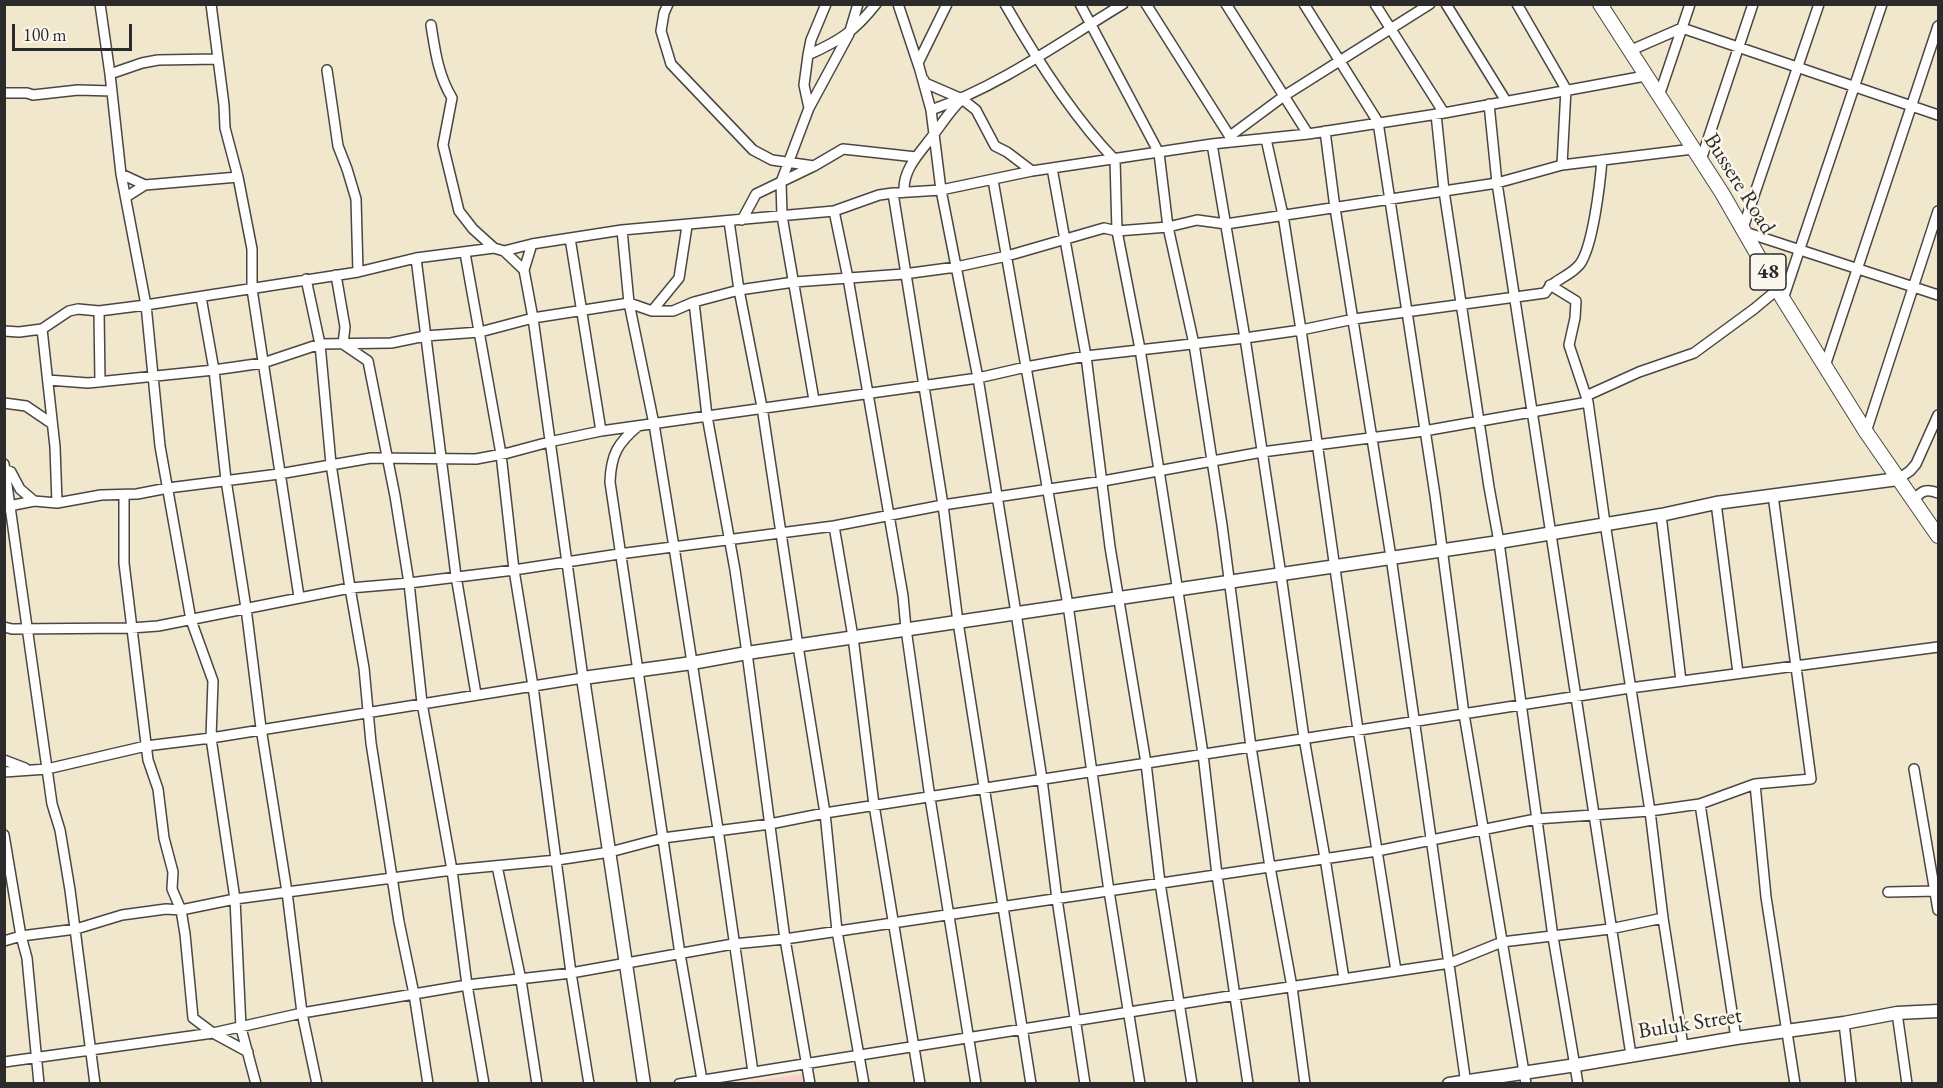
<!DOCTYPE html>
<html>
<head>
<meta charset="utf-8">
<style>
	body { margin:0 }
	#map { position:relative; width:1943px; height:1088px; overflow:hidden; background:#f1e7cc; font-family:"EB Garamond",serif }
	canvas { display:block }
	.frame { position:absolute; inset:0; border:6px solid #2b2b2b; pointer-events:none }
	.scale { position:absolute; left:12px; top:24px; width:120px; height:27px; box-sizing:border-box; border:3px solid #2b2b2b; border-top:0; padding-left:8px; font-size:18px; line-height:21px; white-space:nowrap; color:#2b2b2b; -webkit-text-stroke:4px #fbf7ec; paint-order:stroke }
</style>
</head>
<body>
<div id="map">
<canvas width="1943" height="1088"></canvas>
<div class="frame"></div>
<div class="scale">100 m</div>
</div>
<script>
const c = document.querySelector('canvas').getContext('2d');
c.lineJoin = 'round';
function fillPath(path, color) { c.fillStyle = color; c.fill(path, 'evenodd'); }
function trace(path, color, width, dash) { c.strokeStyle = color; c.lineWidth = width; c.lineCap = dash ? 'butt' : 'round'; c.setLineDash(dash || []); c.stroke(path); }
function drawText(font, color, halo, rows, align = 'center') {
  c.font = font + ' "EB Garamond",serif'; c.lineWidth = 5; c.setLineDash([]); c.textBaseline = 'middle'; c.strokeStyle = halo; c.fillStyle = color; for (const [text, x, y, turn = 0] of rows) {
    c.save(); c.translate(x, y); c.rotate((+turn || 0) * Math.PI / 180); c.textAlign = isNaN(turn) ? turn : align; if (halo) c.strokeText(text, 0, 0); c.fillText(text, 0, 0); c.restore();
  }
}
const built = new Path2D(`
	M803,1074L805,1083H742Z`);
const street = new Path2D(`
	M100,4L110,74L121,174L146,305L160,446L191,620L213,681L211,738L235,899L241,1028L256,1084
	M211,4L224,105L225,128L238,177L252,249V289L299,597
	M668,4L664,13L661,31L671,64L753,150L772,160L814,166L843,149L916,157
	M898,4L919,67
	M947,4L918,63L931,110L941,190L978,378L1016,613L1042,779L1057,899L1085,1084
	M1005,4C1034,55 1074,118 1115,160L1117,231L1140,349L1191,675L1203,754L1217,875L1248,1084
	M1080,4L1159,153L1168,227L1194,344L1222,525L1251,747L1270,867L1292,987L1305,1084
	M1146,4L1232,140
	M1226,4L1308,134
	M1304,4L1378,122L1435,495L1464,714L1526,1084
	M1375,4L1444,113
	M1446,4L1506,101
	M431,25C435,50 438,75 452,98L443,145L459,211L473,229L494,248
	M1629,51L1682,28L1690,4
	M808,55C839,41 854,32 876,4
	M327,70L338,146L347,169L356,199L358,272
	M110,74L142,63L158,60L218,59
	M924,80L925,83L962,99L976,110L995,146L1007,152L1032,171
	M4,93H27L33,95L78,90L112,91
	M1659,96L1682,28L1938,115
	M1489,104L1497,183L1631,1055
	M809,108L849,34L858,4
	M931,110C1000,86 1060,42 1123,4
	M1436,114L1444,191L1489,487L1499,542L1553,937L1578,1084
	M1325,131L1335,208L1391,557L1466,1084
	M1230,136L1284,96L1430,4
	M1266,139L1283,215L1301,330L1358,730L1396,971
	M1212,144L1245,338L1281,575L1304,738L1325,858L1344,979
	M1701,160L1753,4
	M1562,165L1693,149
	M1052,168L1086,356L1110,547L1146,763L1160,883L1192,1084
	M121,174L145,185L238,177
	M993,180L1068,605L1109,891L1140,1084
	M904,191C903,168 921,152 934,134C943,122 950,111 960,101
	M893,193L943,505L958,622L1031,1084
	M126,197L145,185
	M834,211L848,278L903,596L906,629L930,798L976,1084
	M742,220L756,194L814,166
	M729,221L739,290L762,407L798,646L825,813L837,931L864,1084
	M1743,228L1819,4
	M622,230L629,303L654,424L674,547L718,829L753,1072
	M1745,232L1938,295
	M570,238L601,431
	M465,253L501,454L514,570L533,686L571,973L589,1084
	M416,258L456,576L476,694
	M524,270L532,244
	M336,275L345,327L343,344L368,361L395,496L409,583L422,703L452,870L467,985L484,1084
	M306,279L320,344L331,464L350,588L364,668L371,743L399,922L414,994L428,1084
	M1550,285L1576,301L1575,318L1569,345L1588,402L1605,523L1650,811L1663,918L1683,1046
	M201,297L214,370L226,480L246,608L261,728L287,892L302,1013L317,1084
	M1783,299L1882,4
	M694,302L707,416L735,570L747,653L785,939L810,1084
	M99,311L100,382
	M652,311L679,278L687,226
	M42,329L55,447L57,503
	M4,331L19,332L42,329L69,311L78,309L99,311L146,305L358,272L416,258L494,248L504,251L532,244L622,230L834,211L879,195L893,193L941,190L1032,171L1212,144L1308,134L1444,113L1645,76
	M1825,366L1938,26
	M48,380L88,383L214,370L263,363L320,344L391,343L425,336L480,332L533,318L629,303L652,311H673L694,302L739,290L794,282L904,274L956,267L1007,256L1104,228L1117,231L1168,227L1197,220L1226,224L1497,183L1562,165L1566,89L1517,4
	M1586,396L1639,372L1694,353L1754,309L1778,289
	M814,400L782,216L781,182L809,108L804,85L808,55L811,40L826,4
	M4,403L26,406L51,423
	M638,426C618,443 611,454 610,482L680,954L702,1080
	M1866,432L1938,211
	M4,464L52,804L60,830L70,890L95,1084
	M4,469L11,472L20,489L34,501
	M1898,479L1910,471L1916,464L1938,415
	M124,495V563L148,760L158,789L164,838L173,872L172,889L181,910L185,934L193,1018L213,1033L248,1052
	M1913,500C1922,491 1926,488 1938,493
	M1716,503L1738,673
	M4,507L34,501L57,503L101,495L137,494L168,488L279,474L371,458L476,459L508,453L549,442L601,431L978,378L1026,367L1086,356L1245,338L1301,330L1354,319L1545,293C1553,279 1570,277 1580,264C1593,246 1600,184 1602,160
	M1661,515L1681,681
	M834,526L853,637L874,805L920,1084
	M4,627L12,629L131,628L158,626L350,588L409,583L514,570L619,554L834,526L943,505L1103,481L1262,452L1424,431L1588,402
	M4,760L25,768
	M1914,769L1938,910
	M4,772L47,769L146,746L211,738L583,678L533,318L524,270L504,251
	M1755,784L1766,897L1795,1084
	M1700,804L1736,1038
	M4,835L21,936L27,958L39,1084
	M497,866L521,980L537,1084
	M1888,892L1938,891
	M4,941L21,936L76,929L122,915L166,909L181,910L235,899L452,870L557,860L610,852L663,838L770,824L825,813L1630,688L1938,647
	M1897,1013L1907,1084
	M1844,1023L1851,1084
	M4,1062L213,1033L302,1013L467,985L571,973L733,944L785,939L1377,851L1536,819L1650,811L1700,804L1755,784L1811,779L1773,495
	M679,1084L1236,995L1450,963L1502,942L1610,929L1663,918`);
const secondary = new Path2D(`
	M644,1084L583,678L692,663L747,653L1499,542L1661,515L1716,503L1898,479
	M1449,1084L1576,1065L1736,1038L1844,1023L1897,1013L1938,1011`);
const primary = new Path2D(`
	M1600,4L1722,193L1783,299L1866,432L1938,536`);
const shields = [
	[1768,272,36]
];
const shieldNames = [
	["48",1768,272]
];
const streetNames = [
	["Bussere Road",1739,184,58],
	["Buluk Street",1690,1024,-9]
];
fillPath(built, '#f7d0ca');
trace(street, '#494743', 12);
trace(secondary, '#494743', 15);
trace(primary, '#494743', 16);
trace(street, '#fff', 9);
trace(secondary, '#fff', 12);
trace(primary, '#fff', 14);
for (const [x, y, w] of shields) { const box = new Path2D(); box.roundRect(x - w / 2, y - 18, w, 36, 4.5); c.fillStyle = '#fbf7ec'; c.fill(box); trace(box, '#2b2b2b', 1.5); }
drawText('bold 21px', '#2b2b2b', null, shieldNames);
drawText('22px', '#2b2b2b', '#fbf7ec', streetNames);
</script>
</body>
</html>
